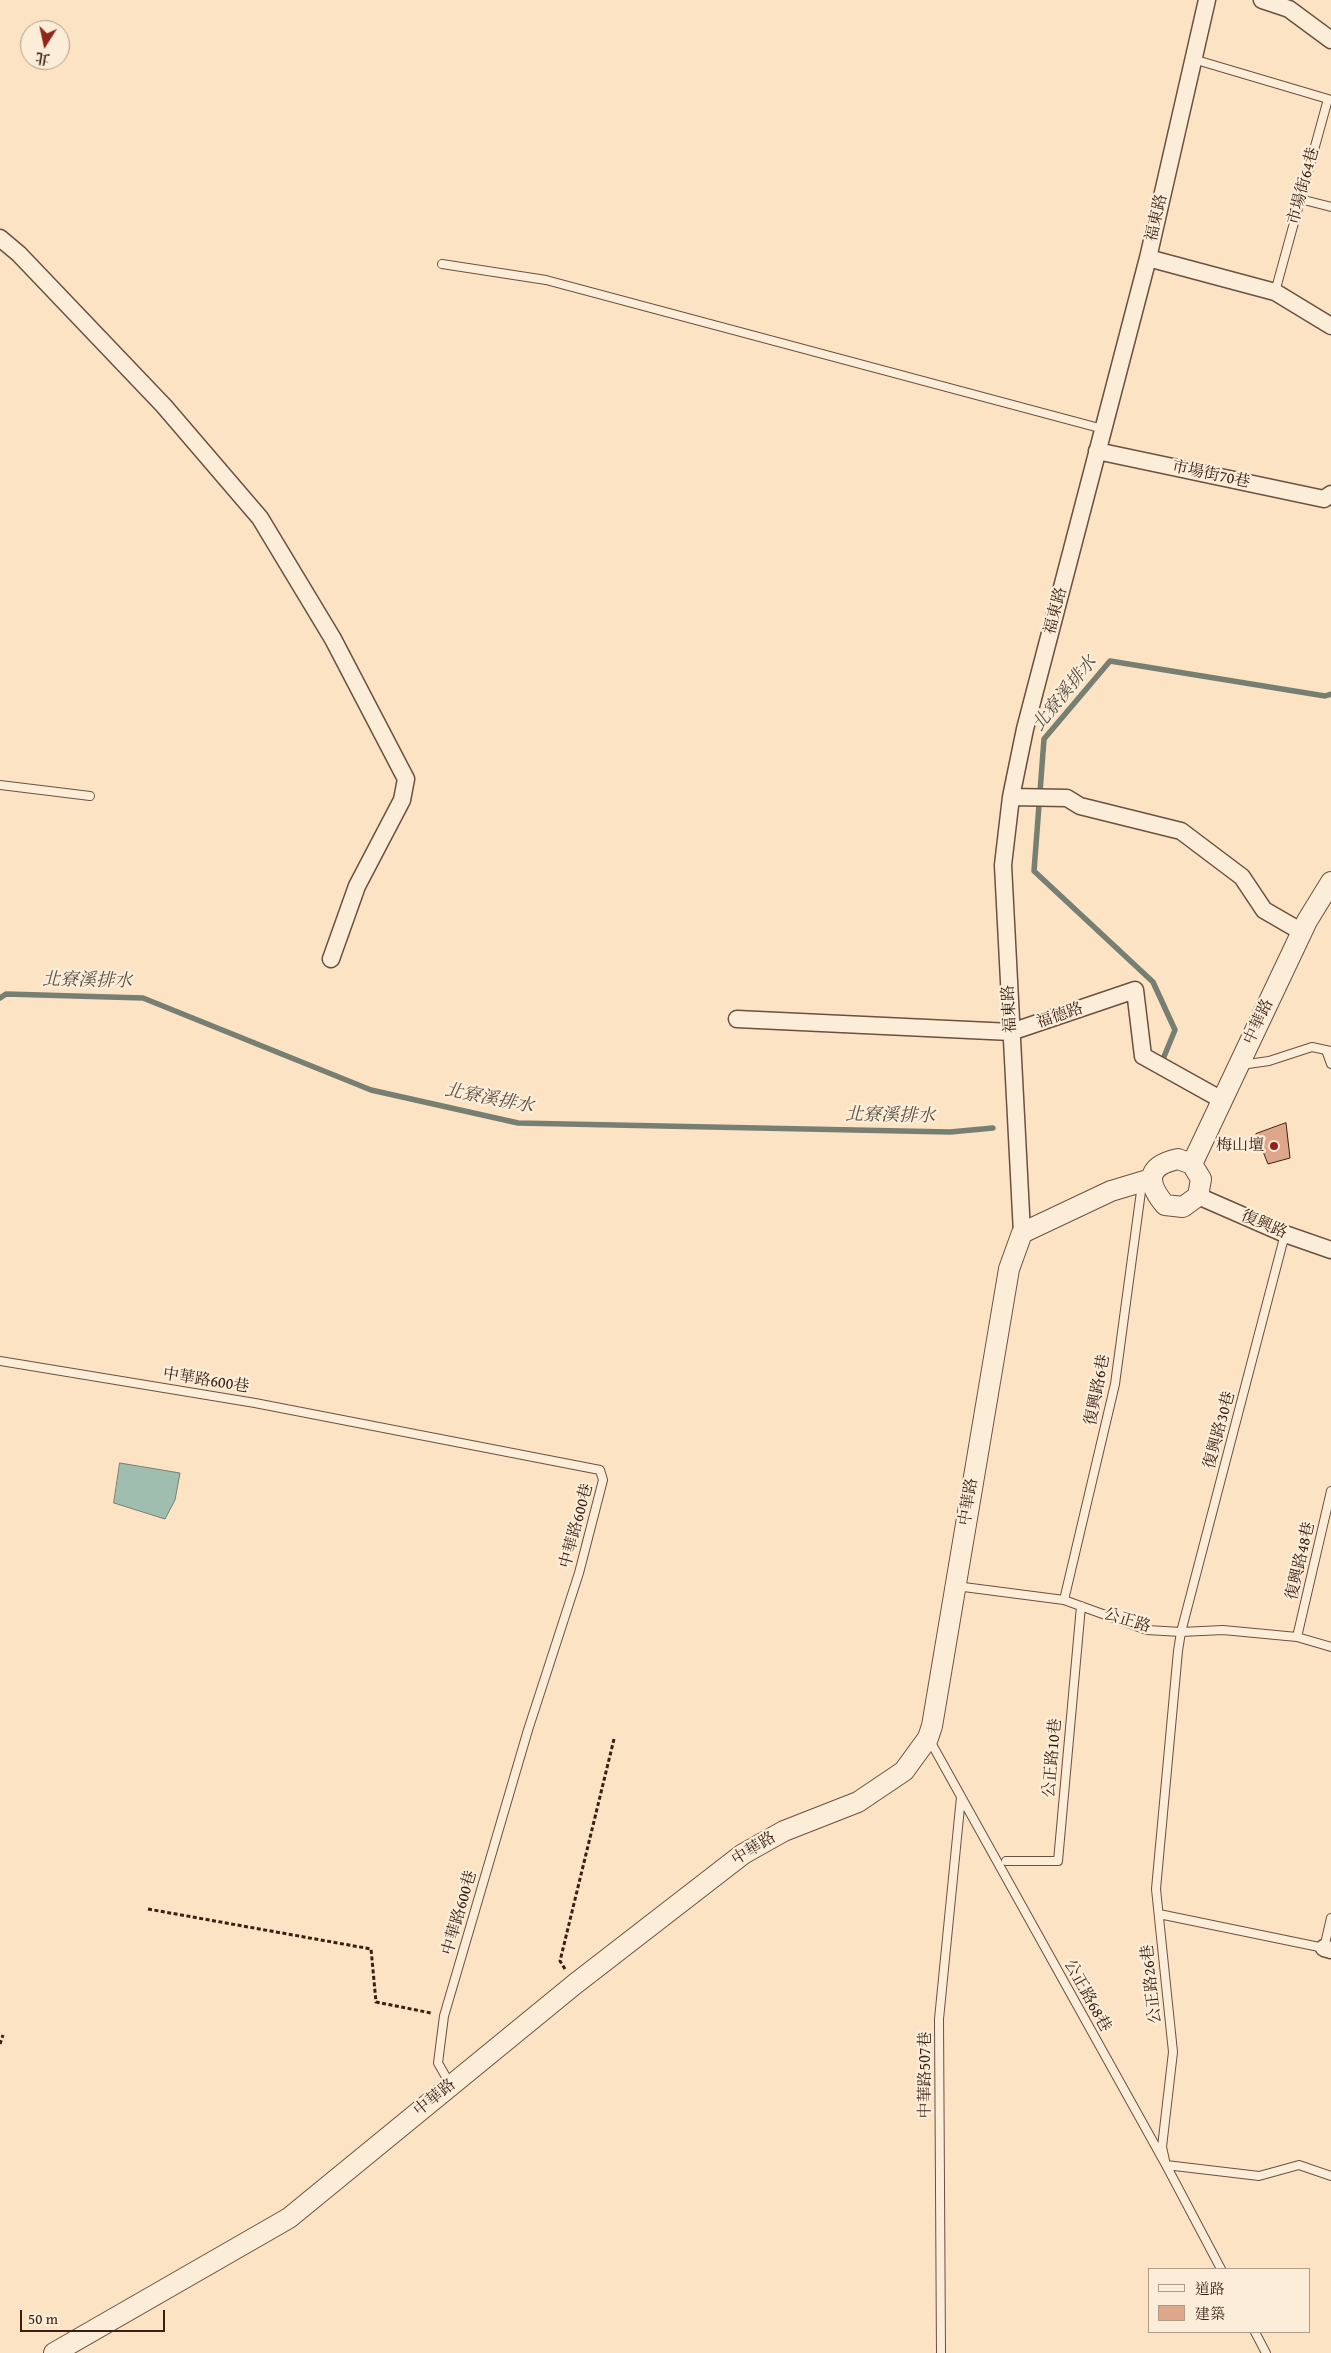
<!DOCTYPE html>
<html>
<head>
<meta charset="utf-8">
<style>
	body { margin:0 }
	#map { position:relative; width:1331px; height:2353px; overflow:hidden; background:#fbe3c4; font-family:"Gentium Book Plus","Noto Serif TC",serif }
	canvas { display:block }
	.legend { position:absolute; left:1148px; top:2268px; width:162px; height:65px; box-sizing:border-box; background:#fcedd9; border:1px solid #af9b8a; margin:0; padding:6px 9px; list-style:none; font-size:15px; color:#3c1f14 }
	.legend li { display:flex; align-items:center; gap:10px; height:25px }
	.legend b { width:25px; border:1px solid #af9b8a }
	.north { position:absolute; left:20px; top:20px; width:50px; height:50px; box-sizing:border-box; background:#fcedd9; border:1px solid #af9b8a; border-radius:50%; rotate:190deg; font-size:14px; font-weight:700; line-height:20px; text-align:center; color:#3c1f14 }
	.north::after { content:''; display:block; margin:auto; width:18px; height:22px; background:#8f2418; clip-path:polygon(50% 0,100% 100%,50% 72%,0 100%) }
	.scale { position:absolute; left:20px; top:2310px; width:145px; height:22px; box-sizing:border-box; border:2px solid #3c1f14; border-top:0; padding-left:6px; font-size:15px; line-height:18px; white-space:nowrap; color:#3c1f14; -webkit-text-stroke:4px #fcedd9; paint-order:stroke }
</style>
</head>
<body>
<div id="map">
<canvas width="1331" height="2353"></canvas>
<ul class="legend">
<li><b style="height:6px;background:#fcedd9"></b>道路</li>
<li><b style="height:14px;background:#dfa78a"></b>建築</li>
</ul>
<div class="north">北</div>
<div class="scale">50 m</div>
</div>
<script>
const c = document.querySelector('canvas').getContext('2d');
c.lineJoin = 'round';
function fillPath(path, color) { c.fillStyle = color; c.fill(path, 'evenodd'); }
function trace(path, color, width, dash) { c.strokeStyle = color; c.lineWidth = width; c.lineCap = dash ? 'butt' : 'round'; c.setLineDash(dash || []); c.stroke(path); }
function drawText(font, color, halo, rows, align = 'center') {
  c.font = font + ' "Gentium Book Plus","Noto Serif TC",serif'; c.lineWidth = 4.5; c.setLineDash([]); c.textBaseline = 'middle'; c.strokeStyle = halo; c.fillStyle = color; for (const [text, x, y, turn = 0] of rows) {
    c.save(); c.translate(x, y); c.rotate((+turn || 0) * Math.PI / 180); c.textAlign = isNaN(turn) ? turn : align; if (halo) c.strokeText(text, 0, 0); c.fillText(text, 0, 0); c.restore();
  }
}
const water = new Path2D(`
	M120,1463L180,1473L175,1500L165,1519L114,1503Z`);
const stream = new Path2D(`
	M0,998L6,994L143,998L371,1090L518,1123L950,1132L993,1128
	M1163,1059L1175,1030L1153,982L1034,871L1044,739L1110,661L1325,696L1331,694`);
const building = new Path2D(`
	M1286,1123L1290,1158L1268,1164L1256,1134Z`);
const path = new Path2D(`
	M148,1909L371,1949L376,2002L431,2013
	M565,1969L560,1961L614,1739
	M0,2044L3,2035`);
const service = new Path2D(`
	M1193,59L1328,99L1275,292
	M1300,199L1331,207
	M442,264L546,280L1103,429
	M0,785L90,796
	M1326,1050L1331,1064
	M1241,1065L1269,1061L1312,1047L1331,1051
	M1285,1234L1181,1632L1178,1651L1156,1889L1173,2052L1162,2147L1166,2165L1259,2176L1299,2165L1331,2176
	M0,1361L255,1403L600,1470L603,1480L579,1573L528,1730L444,2016L438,2063L450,2084
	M956,1586L1064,1600L1147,1630L1181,1632L1223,1630L1297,1637L1331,1647
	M1064,1600L1115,1384L1142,1184
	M1297,1637L1331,1491
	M929,1739L1166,2165L1221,2269
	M1006,1861H1058L1081,1606
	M1159,1914L1324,1948L1331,1918
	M1255,2332L1266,2353
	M941,2353L939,2019L961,1797`);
const minor = new Path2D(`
	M1262,0L1289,9L1331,40
	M0,238L19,254L164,406L260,518L333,639L406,779L402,800L357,886L331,959
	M1148,258L1275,292L1331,326
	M1097,451L1324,499L1331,494
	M1011,797L1067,798L1080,806L1181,831L1242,877L1264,910L1302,932
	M737,1019L1011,1032L1135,990L1143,1056L1222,1100
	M1198,1196L1285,1234L1331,1250
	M1022,1233L1003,865L1011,797L1025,729L1148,258L1207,0
	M1324,1948L1331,1950`);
const tertiary = new Path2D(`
	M1178,1159L1192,1164L1201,1179L1198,1196L1183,1207L1165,1205C1146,1182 1146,1166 1178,1159Z
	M1192,1164L1307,921L1331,882
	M54,2353L289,2218L575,1984L743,1854L784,1831L858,1802L904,1771L928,1738L932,1726L1009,1269L1022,1233L1111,1191L1151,1179`);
const markers = [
	[1274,1146,5,"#8f2418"]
];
const streetNames = [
	["市場街64巷",1304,186,-75],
	["福東路",1157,218,-77],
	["市場街70巷",1211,475,12],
	["福東路",1056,611,-75],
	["福東路",1010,1009,-93],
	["福德路",1060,1016,-19],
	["中華路",1259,1022,-65],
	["復興路",1264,1225,23],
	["中華路600巷",206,1381,9],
	["復興路6巷",1098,1390,-79],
	["復興路30巷",1220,1430,-75],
	["中華路",969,1502,-81],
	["中華路600巷",577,1526,-75],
	["復興路48巷",1301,1561,-77],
	["公正路",1127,1621,17],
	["公正路10巷",1053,1758,-85],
	["中華路",754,1849,-32],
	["中華路600巷",460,1913,-74],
	["公正路26巷",1152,1984,-96],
	["公正路68巷",1087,1996,61],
	["中華路507巷",926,2075,-90],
	["中華路",435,2098,-39]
];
const poiNames = [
	["梅山壇",1264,1146]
];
const waterNames = [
	["北寮溪排水",1065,694,-51],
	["北寮溪排水",87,981,1],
	["北寮溪排水",489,1099,11],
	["北寮溪排水",890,1116,1]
];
fillPath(water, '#9fbeb0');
trace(water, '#777e72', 1);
trace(stream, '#777e72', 5.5);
fillPath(building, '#dfa78a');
trace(building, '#3c1f14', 1);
trace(service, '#6c5040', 10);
trace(minor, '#6c5040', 19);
trace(tertiary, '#6c5040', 22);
trace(path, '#3c1f14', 3, [4, 2.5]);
trace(service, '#fcedd9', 8);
trace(minor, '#fcedd9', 16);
trace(tertiary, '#fcedd9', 20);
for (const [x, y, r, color] of markers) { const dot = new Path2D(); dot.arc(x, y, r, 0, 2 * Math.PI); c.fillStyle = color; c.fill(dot); trace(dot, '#fcedd9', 2); }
drawText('16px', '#3c1f14', '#fcedd9', streetNames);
drawText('16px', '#3c1f14', '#fcedd9', poiNames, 'right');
drawText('italic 18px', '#5a4f43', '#fcedd9', waterNames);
</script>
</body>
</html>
